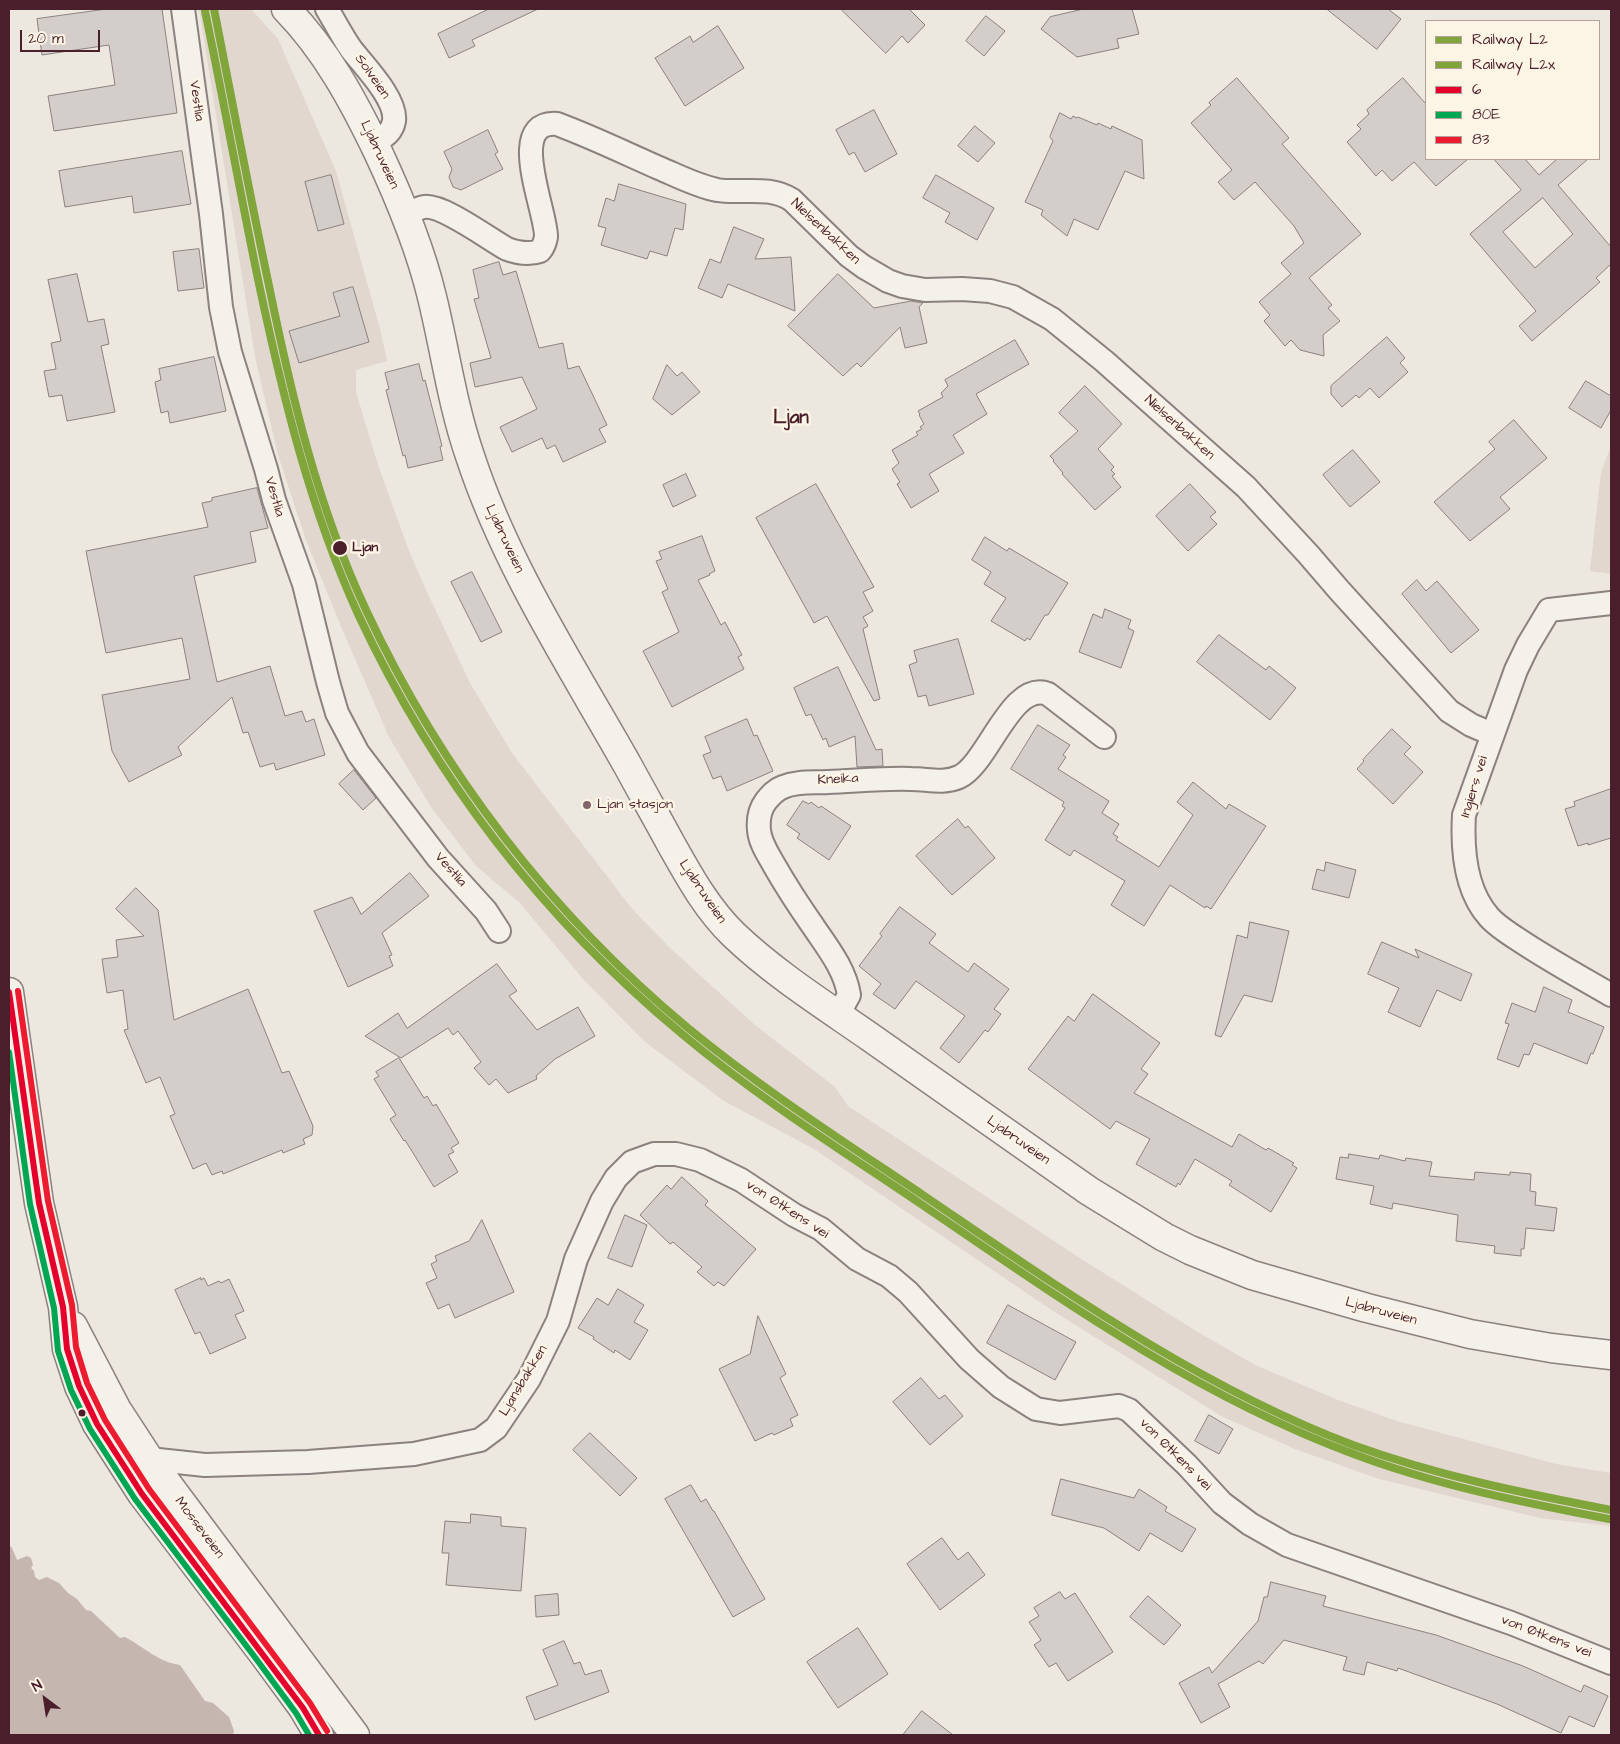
<!DOCTYPE html>
<html>
<head>
<meta charset="utf-8">
<style>
	body { margin:0 }
	#map { position:relative; width:1620px; height:1744px; overflow:hidden; background:#ece7df; font-family:"Architects Daughter",sans-serif }
	canvas { display:block }
	.frame { position:absolute; inset:0; border:10px solid #4a1f2b; pointer-events:none }
	.legend { position:absolute; left:1425px; top:20px; width:175px; height:140px; box-sizing:border-box; background:#fcf5e5; border:1px solid #b59f9b; margin:0; padding:6px 9px; list-style:none; font-size:15px; color:#4a1f2b }
	.legend li { display:flex; align-items:center; gap:10px; height:25px }
	.legend b { width:25px; border:1px solid #b59f9b }
	.north { position:absolute; left:20px; top:1674px; width:50px; height:50px; -webkit-text-stroke:4px #fcf5e5; paint-order:stroke; rotate:329deg; font-size:14px; font-weight:700; line-height:20px; text-align:center; color:#4a1f2b }
	.north::after { content:''; display:block; margin:auto; width:18px; height:22px; background:#4a1f2b; clip-path:polygon(50% 0,100% 100%,50% 72%,0 100%) }
	.scale { position:absolute; left:20px; top:30px; width:80px; height:22px; box-sizing:border-box; border:2px solid #4a1f2b; border-top:0; padding-left:6px; font-size:15px; line-height:18px; white-space:nowrap; color:#4a1f2b; -webkit-text-stroke:4px #fcf5e5; paint-order:stroke }
</style>
</head>
<body>
<div id="map">
<canvas width="1620" height="1744"></canvas>
<div class="frame"></div>
<ul class="legend">
<li><b style="height:6px;background:#80a53b"></b>Railway L2</li>
<li><b style="height:6px;background:#80a53b"></b>Railway L2x</li>
<li><b style="height:6px;background:#e4002b"></b>6</li>
<li><b style="height:6px;background:#00a651"></b>80E</li>
<li><b style="height:6px;background:#ed1b2f"></b>83</li>
</ul>
<div class="north">N</div>
<div class="scale">20 m</div>
</div>
<script>
const c = document.querySelector('canvas').getContext('2d');
c.lineJoin = 'round';
function fillPath(path, color) { c.fillStyle = color; c.fill(path, 'evenodd'); }
function trace(path, color, width, dash) { c.strokeStyle = color; c.lineWidth = width; c.lineCap = dash ? 'butt' : 'round'; c.setLineDash(dash || []); c.stroke(path); }
function drawText(font, color, halo, rows, align = 'center') {
  c.font = font + ' "Architects Daughter",sans-serif'; c.lineWidth = 5; c.setLineDash([]); c.textBaseline = 'middle'; c.strokeStyle = halo; c.fillStyle = color; for (const [text, x, y, turn = 0] of rows) {
    c.save(); c.translate(x, y); c.rotate((+turn || 0) * Math.PI / 180); c.textAlign = isNaN(turn) ? turn : align; if (halo) c.strokeText(text, 0, 0); c.fillText(text, 0, 0); c.restore();
  }
}
const built = new Path2D(`
	M199,9H251L278,39L336,171L380,329L387,361L356,370V392L377,462L409,551L427,592L470,683L512,753L633,910L671,949L755,1025L835,1087L848,1106L1083,1260L1196,1331L1255,1365L1338,1400L1397,1421L1556,1464L1611,1473V1526L1540,1518L1379,1479L1295,1449L1221,1416L1050,1309L814,1149L724,1101L644,1041L583,979L520,903L476,866L431,807L389,737L342,629L306,540L278,455L255,357Z`);
const green = new Path2D(`
	M1611,446V574L1590,571L1601,472Z`);
const water = new Path2D(`
	M9,1545L12,1548L17,1560L27,1556L31,1558L33,1565L31,1568L34,1571L35,1577L39,1580L47,1577L59,1583L68,1593L77,1599L86,1610L91,1611L120,1638L125,1637C144,1647 158,1662 180,1665L205,1701L213,1703L229,1717L234,1731L233,1735H9Z`);
const building = new Path2D(`
	M107,9H162L177,113L54,131L48,96L115,85L109,45L42,55L37,19Z
	M489,9H538L472,40L475,46L449,58L438,34Z
	M841,9H909L925,25L908,43L902,36L886,53Z
	M1084,9H1132L1139,34L1117,39L1119,48L1077,57L1041,29L1050,17Z
	M1327,9H1388L1401,19L1377,49Z
	M986,16L1005,31L984,56L966,41Z
	M718,26L744,68L685,106L655,58L690,36L693,42Z
	M1237,78L1289,138L1282,144L1361,234L1309,278L1332,305L1328,308L1340,321L1323,335L1324,356L1300,350L1291,340L1285,346L1264,321L1270,315L1259,302L1291,274L1281,263L1304,243L1294,226L1255,182L1234,200L1218,182L1232,170L1191,123L1211,105L1209,103Z
	M1403,78L1426,104V159H1468L1436,186L1414,162L1392,181L1382,170L1376,176L1347,142L1361,129L1357,125L1369,114L1367,110Z
	M874,110L897,154L865,172L854,152L849,155L836,130Z
	M1060,113L1071,119L1073,116L1077,118L1078,117L1097,125L1098,123L1111,129L1112,126L1142,140L1144,179L1125,171L1098,230L1074,219L1067,236L1041,215L1043,210L1025,202L1053,141L1050,137Z
	M975,126L995,143L978,162L958,146Z
	M488,130L498,152L495,154L503,169L461,190L453,187L449,177L452,169L444,152Z
	M182,151L191,204L134,213L132,196L65,207L59,171Z
	M1494,159H1525L1539,175L1557,159H1588L1558,185L1611,247V264L1596,278L1600,282L1532,341L1519,326L1536,311L1470,234L1521,190ZM1543,198L1573,234L1535,268L1503,232Z
	M331,175L344,224L318,231L305,182Z
	M936,175L994,208L977,240L945,222L950,213L923,198Z
	M619,184L686,204L683,230L675,228L667,256L650,251L647,259L601,245L606,228L598,226L606,198L614,201Z
	M734,227L764,239L755,259L791,257L795,311L728,284L722,298L698,288L710,259L720,263Z
	M199,249L204,288L178,291L173,252Z
	M499,262L503,275L516,271L539,348L563,343L568,369L579,366L607,425L599,429L606,442L563,462L555,445L547,449L542,438L512,452L500,427L537,409L522,377L475,387L470,363L491,358L474,299L479,298L473,270Z
	M77,274L88,322L104,319L109,344L101,346L115,412L67,421L62,395L49,397L44,371L56,369L51,343L61,341L48,280Z
	M838,274L874,308L911,301L923,303L919,307L927,343L905,348L900,327L861,367L857,363L843,376L788,326Z
	M353,287L369,342L299,363L289,331L340,316L333,293Z
	M1387,337L1405,358L1400,363L1408,372L1379,398L1370,388L1359,398L1356,395L1342,407L1331,394V386Z
	M1015,340L1029,364L976,394L987,414L953,435L964,453L929,474L939,491L911,508L897,484L900,482L892,469L899,463L892,450L918,435L916,432L922,429L920,427L924,424L919,415L920,414L918,411L943,397L941,393L948,386L945,380Z
	M214,357L226,411L170,423L168,411L161,413L155,382L161,380L159,369Z
	M419,364L423,381L425,380L442,446L440,447L443,460L408,468L405,455L403,456L386,390L389,389L385,373Z
	M667,365L677,376L682,372L700,392L672,415L653,399Z
	M1586,381L1611,396V410L1601,428L1569,408Z
	M1085,386L1122,424L1098,449L1114,467L1111,470L1115,474L1112,476L1121,487L1095,510L1062,474L1063,473L1053,461L1054,460L1050,456L1078,431L1059,413Z
	M1514,420L1547,458L1500,497L1510,509L1470,541L1434,502L1495,449L1489,442Z
	M1353,450L1380,482L1350,507L1323,475Z
	M686,474L696,496L673,507L663,485Z
	M816,484L874,587L863,592L873,611L863,617L868,626L863,629L880,699L874,701L827,616L814,623L756,518Z
	M1190,484L1216,512L1210,517L1217,524L1188,551L1156,516Z
	M257,488L268,528L250,532L256,562L194,576L217,682L270,666L285,716L302,711L306,722L314,719L325,755L276,770L274,763L260,767L248,732L243,733L232,697L178,747L182,755L129,782L112,751L102,695L190,679L182,638L106,653L86,551L208,527L202,503L212,501V498Z
	M702,536L715,571L709,574L710,575L698,580L721,625L725,622L742,655L738,657L744,669L672,707L643,651L679,632L662,592L668,589L656,561L662,559L659,552Z
	M985,537L1007,551L1009,548L1068,583L1048,615H1045L1030,640L1027,638L1025,641L991,621L1006,598L984,584L991,572L972,560Z
	M472,572L502,632L481,642L451,582Z
	M1417,580L1426,591L1437,581L1479,630L1451,653L1402,594Z
	M1105,609L1131,620L1128,628L1134,631L1121,668L1079,652L1093,614L1102,618Z
	M1219,635L1266,670L1269,666L1296,688L1270,720L1197,662Z
	M958,639L974,694L929,706L926,695L918,697L909,665L917,662L914,651Z
	M838,667L876,750L882,749L883,766L857,767L855,736L829,747L826,738L823,740L811,714L806,716L794,688Z
	M747,719L754,736L757,735L773,771L727,791L721,776L713,779L703,755L711,752L705,737Z
	M1038,725L1070,745L1063,755L1066,757L1058,769L1109,801L1102,813L1119,824L1113,834L1118,837L1116,840L1159,867L1193,815L1177,802L1193,782L1226,809L1229,804L1266,826L1211,909L1206,906L1205,908L1170,885L1144,926L1111,905L1125,881L1074,850L1070,856L1045,840L1065,808L1062,806L1064,802L1011,769Z
	M1392,729L1411,747L1404,754L1423,772L1393,804L1357,769L1364,761L1363,760Z
	M354,770L376,798L363,810L339,784Z
	M1611,789V838L1588,845V843L1578,846L1565,809L1575,806L1574,802Z
	M803,801L809,804L811,802L819,808L821,806L851,826L829,860L797,838L800,834L787,825Z
	M958,819L965,828L968,826L995,858L952,895L916,856Z
	M1326,862L1356,870L1349,898L1312,889L1317,869L1324,871Z
	M410,873L429,896L382,933L392,955L389,956L393,966L348,987L314,911L352,897L361,914Z
	M136,888L158,910L174,1020L248,989L282,1073L289,1071L313,1126L312,1135L303,1139L305,1144L283,1153L282,1150L223,1174L222,1171L212,1175L206,1163L193,1169L170,1116L175,1114L160,1077L146,1083L124,1030L128,1029L123,990L107,993L102,959L118,957L116,940L144,936L116,909Z
	M900,907L936,934L929,943L968,972L974,963L1009,989L994,1009L1001,1014L988,1032L985,1030L959,1063L940,1048L965,1016L916,981L895,1009L873,994L881,984L859,966L882,936L880,934Z
	M1250,922L1289,931L1275,991L1272,1002L1244,995L1221,1037L1215,1035L1237,935L1247,938Z
	M1382,942L1419,958L1415,949L1472,974L1461,1001L1437,990L1420,1027L1388,1012L1399,988L1368,974Z
	M497,964L517,991L509,996L537,1030L578,1007L595,1036L555,1059L536,1076L537,1079L508,1093L496,1079L489,1085L474,1068L481,1062L458,1031L453,1035L448,1028L401,1058L365,1036L398,1013L407,1028Z
	M1544,987L1572,1000L1568,1012L1604,1027L1593,1054L1591,1053L1587,1064L1534,1043L1529,1055L1524,1054L1519,1067L1497,1059L1509,1024L1505,1023L1512,1003L1535,1012Z
	M1093,994L1160,1043L1141,1069L1148,1074L1134,1093L1232,1147L1239,1134L1266,1150L1268,1148L1294,1163L1292,1165L1297,1168L1271,1212L1229,1185L1232,1181L1195,1159L1180,1185L1178,1183L1176,1187L1136,1164L1150,1139L1116,1121L1110,1129L1028,1069L1068,1016L1074,1021Z
	M399,1058L424,1098L427,1096L433,1106L436,1104L459,1143L451,1148L454,1152L448,1155L458,1172L434,1187L405,1140L404,1141L390,1119L396,1115L374,1079L379,1076L376,1072Z
	M1349,1154L1379,1159L1380,1155L1405,1161L1406,1158L1432,1162L1429,1176L1474,1180L1475,1172L1510,1175V1172L1531,1174L1530,1191L1536,1192L1535,1205L1557,1208L1554,1231L1526,1228L1524,1249H1521V1256L1494,1253L1495,1246L1456,1241L1458,1215L1393,1203L1392,1209L1370,1204L1374,1186L1336,1179L1340,1157L1348,1158Z
	M682,1177L708,1201L705,1205L756,1249L724,1286L718,1282L714,1286L697,1272L702,1267L673,1242L670,1244L640,1215L667,1185L671,1189Z
	M625,1215L647,1225L632,1267L608,1258Z
	M482,1220L514,1292L455,1318L449,1304L438,1309L426,1283L437,1278L431,1264L437,1261L435,1256L469,1241Z
	M201,1278V1280L204,1278L208,1286L219,1281L221,1283L229,1279L244,1311L235,1315L246,1338L210,1354L200,1332L195,1334L175,1290Z
	M618,1289L644,1305L634,1322L648,1330L630,1360L615,1350L614,1353L593,1339L594,1337L578,1328L597,1298L608,1305Z
	M1008,1305L1076,1342L1055,1380L987,1343Z
	M758,1316L786,1374L780,1378L798,1415L790,1419L793,1426L774,1435L772,1433L755,1441L719,1369L750,1354Z
	M921,1378L939,1399L945,1395L963,1416L930,1445L893,1402Z
	M1209,1415L1233,1429L1219,1454L1195,1441Z
	M590,1433L637,1478L620,1496L573,1450Z
	M1061,1479L1134,1498L1139,1489L1167,1507L1165,1511L1196,1529L1182,1552L1150,1533L1139,1551L1104,1528L1052,1515Z
	M691,1485L701,1502L706,1499L713,1511H714L765,1599L733,1617L665,1499Z
	M471,1514L501,1517V1526L526,1528L521,1591L446,1585L449,1553H442L445,1521L470,1523Z
	M942,1538L958,1560L968,1552L985,1575L940,1610L907,1564Z
	M1271,1582L1326,1596L1323,1606L1436,1635L1523,1666L1581,1692L1584,1685L1608,1696L1594,1727L1569,1716L1561,1733L1497,1704L1398,1668L1397,1671L1367,1662L1364,1675L1343,1670L1347,1657L1284,1640L1263,1664L1259,1661L1218,1684L1230,1707L1201,1723L1179,1683L1209,1667L1212,1673L1258,1621L1264,1597H1267Z
	M1060,1592L1065,1599L1075,1593L1113,1652L1068,1681L1056,1663L1049,1667L1034,1645L1041,1640L1029,1622L1039,1616L1034,1608Z
	M558,1594L559,1615L536,1617L535,1596Z
	M1148,1596L1181,1625L1164,1645L1130,1617Z
	M858,1628L888,1674L838,1708L807,1662Z
	M564,1641L574,1664L580,1662L585,1675L601,1670L609,1692L535,1720L526,1697L558,1685L543,1650Z
	M922,1711L953,1735H903Z`);
const street = new Path2D(`
	M183,9L211,214L221,307L230,352L266,469L274,500L304,584L328,682L337,713L358,753L438,858L486,911L499,931
	M327,9C335,22 342,36 351,49C364,66 397,99 394,121C392,133 383,137 374,143
	M406,215C412,212 418,208 424,207C442,204 489,239 507,249C518,253 529,255 540,251C544,246 545,243 546,237C547,212 505,120 557,124C592,137 625,153 659,168C678,176 697,186 717,190C742,194 769,185 792,200L849,256L864,267L888,281L902,286L925,290L962,289L990,291L1013,297L1052,319L1104,361L1246,487L1308,554L1339,590L1449,711L1471,725L1492,734
	M1611,603L1549,610L1528,645L1516,670L1464,815C1462,849 1465,890 1489,917C1497,926 1508,933 1519,940C1549,960 1580,977 1611,995
	M838,1015L849,995C845,969 827,947 813,926C799,906 786,886 774,865C768,854 760,843 759,830C758,820 760,809 766,801C771,795 775,790 783,787C797,781 813,783 828,782C856,781 883,778 911,779C928,779 943,784 959,777C988,764 1011,680 1048,694L1104,737
	M149,1459L205,1465L308,1462L414,1454L480,1440L496,1428L529,1379L558,1321L576,1259L602,1201L616,1178L632,1162L654,1154H676L700,1160L741,1180L794,1215L821,1229L857,1259L889,1276L908,1292L969,1359L1001,1387L1036,1409L1060,1413L1119,1406L1129,1410L1187,1465L1222,1503L1250,1524L1287,1545L1511,1623L1611,1663`);
const secondary = new Path2D(`
	M286,9C326,50 353,100 378,152C400,199 420,247 432,297C445,350 452,404 470,456C506,566 571,665 628,766C642,792 657,818 671,844C689,876 707,909 734,935C775,974 824,1005 870,1037C943,1089 1016,1140 1089,1191L1164,1237L1190,1250L1252,1275L1367,1308L1470,1334L1551,1348L1611,1355`);
const highway = new Path2D(`
	M9,992L39,1203L63,1307L67,1349L79,1386L97,1424L142,1494L264,1655L303,1708L319,1735
	M73,1326L117,1410L149,1459L355,1735`);
const bus1 = new Path2D(`
	M9,992L39,1203L63,1307L67,1349L79,1386L97,1424L142,1494L303,1708L319,1735`);
const bus2 = new Path2D(`
	M9,1052L30,1204L54,1308L58,1351L71,1390L90,1429L135,1499L257,1660L296,1713L309,1735`);
const bus3 = new Path2D(`
	M18,991L48,1201L72,1305L76,1347L87,1383L105,1420L149,1489L310,1703L327,1731`);
const rail1 = new Path2D(`
	M214,9C232,100 249,191 268,281C291,394 317,505 366,610C441,771 551,914 688,1028C762,1089 843,1141 923,1195C1060,1288 1197,1386 1353,1445C1438,1476 1523,1493 1611,1510`);
const rail2 = new Path2D(`
	M205,11C224,102 240,193 259,284C283,397 310,509 358,614C434,777 544,919 682,1034C756,1096 838,1148 918,1202C1056,1296 1193,1394 1351,1453C1435,1485 1521,1502 1609,1519`);
const markers = [
	[340,548,8,"#4a1f2b"],
	[587,805,5,"#83656a"],
	[82,1413,4.5,"#4a1f2b"]
];
const streetNames = [
	["Solveien",372,77,55],
	["Vestlia",196,101,82],
	["Ljabruveien",379,155,65],
	["Nielsenbakken",825,232,43],
	["Nielsenbakken",1179,428,42],
	["Vestlia",274,497,74],
	["Ljabruveien",504,539,65],
	["Kneika",838,780,-3],
	["Ingiers vei",1475,787,-73],
	["Vestlia",450,870,49],
	["Ljabruveien",702,892,56],
	["Ljabruveien",1018,1141,35],
	["von Øtkens vei",787,1210,33],
	["Ljabruveien",1381,1312,15],
	["Ljansbakken",524,1381,-59],
	["von Øtkens vei",1175,1455,45],
	["Mosseveien",199,1528,53],
	["von Øtkens vei",1546,1637,21]
];
const stopNames = [
	["Ljan",352,548]
];
const poiNames = [
	["Ljan stasjon",597,805]
];
const districtNames = [
	["Ljan",791,419]
];
fillPath(built, '#e2d7ce');
fillPath(green, '#e1d7ce');
fillPath(water, '#c6b6b0');
fillPath(building, '#d3cec9');
trace(building, '#8b817f', 1);
trace(street, '#8b817f', 26);
trace(secondary, '#8b817f', 31);
trace(highway, '#8b817f', 31);
trace(street, '#f4f0ea', 22);
trace(secondary, '#f4f0ea', 28);
trace(highway, '#f4f0ea', 28);
trace(bus1, '#e4002b', 6);
trace(bus2, '#00a651', 6);
trace(bus3, '#ed1b2f', 6);
trace(rail1, '#80a53b', 8);
trace(rail2, '#80a53b', 8);
for (const [x, y, r, color] of markers) { const dot = new Path2D(); dot.arc(x, y, r, 0, 2 * Math.PI); c.fillStyle = color; c.fill(dot); trace(dot, '#fcf5e5', 2); }
drawText('14px', '#4a1f2b', '#fcf5e5', streetNames);
drawText('bold 14px', '#4a1f2b', '#fcf5e5', stopNames, 'left');
drawText('14px', '#4a1f2b', '#fcf5e5', poiNames, 'left');
drawText('bold 19px', '#4a1f2b', '#fcf5e5', districtNames);
</script>
</body>
</html>
